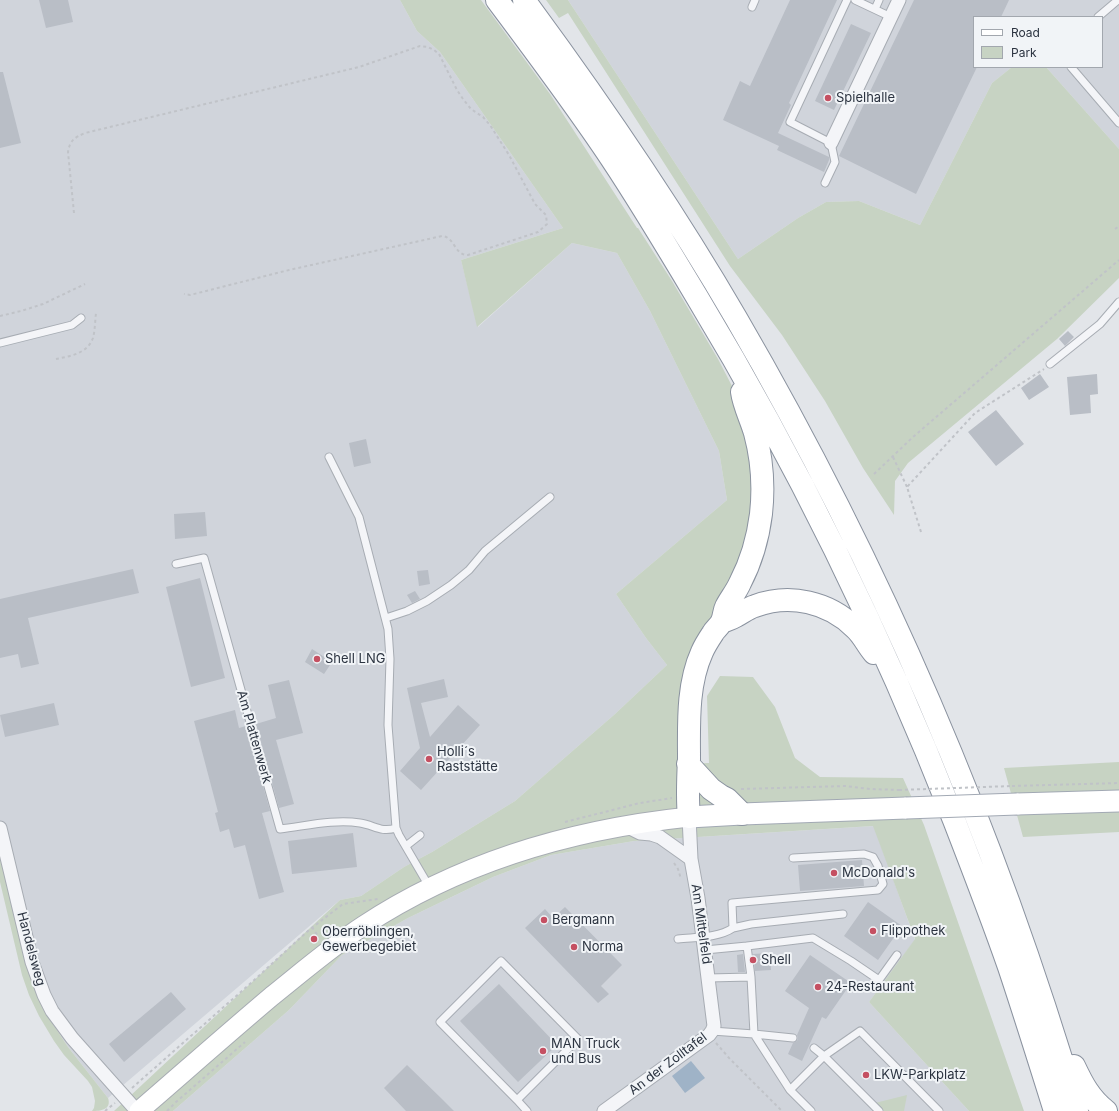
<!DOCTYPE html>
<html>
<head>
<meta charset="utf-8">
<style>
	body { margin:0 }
	#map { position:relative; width:1119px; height:1111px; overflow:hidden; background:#e2e5e9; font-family:Inter,sans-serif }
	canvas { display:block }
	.legend { position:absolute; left:973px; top:16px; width:130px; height:52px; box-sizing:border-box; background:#f1f4f7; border:1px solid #a2a7ae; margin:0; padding:5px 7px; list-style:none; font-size:12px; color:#2b3340 }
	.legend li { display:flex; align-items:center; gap:8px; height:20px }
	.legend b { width:20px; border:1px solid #a2a7ae }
</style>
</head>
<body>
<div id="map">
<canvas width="1119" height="1111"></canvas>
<ul class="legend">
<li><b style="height:5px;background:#fff"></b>Road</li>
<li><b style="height:11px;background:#c7d3c3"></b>Park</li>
</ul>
</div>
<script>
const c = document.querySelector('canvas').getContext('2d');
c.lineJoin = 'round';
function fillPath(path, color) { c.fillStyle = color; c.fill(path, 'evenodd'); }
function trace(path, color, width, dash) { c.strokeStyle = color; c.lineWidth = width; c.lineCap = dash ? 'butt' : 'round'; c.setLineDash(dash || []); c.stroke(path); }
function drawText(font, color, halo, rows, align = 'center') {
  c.font = font + ' Inter,sans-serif'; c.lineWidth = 4; c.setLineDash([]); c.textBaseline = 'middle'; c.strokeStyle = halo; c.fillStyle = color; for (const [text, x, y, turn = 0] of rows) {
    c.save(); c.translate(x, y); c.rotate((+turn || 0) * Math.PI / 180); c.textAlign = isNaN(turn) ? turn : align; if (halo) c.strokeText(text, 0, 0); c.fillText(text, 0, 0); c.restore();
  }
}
const built = new Path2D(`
	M0,0H400L417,31L440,52L563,228L461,260L478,327L572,243L617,253L650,311L719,451L727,500L616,594L646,638L667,665L615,714L515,801L432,852L404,867L361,896L340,900L108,1098L68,1047L51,1021L38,994L0,849Z
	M568,0H1119V149L1046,67H1102V17H974V67H1012L992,83L920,225L859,201L826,202L798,218L738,259Z
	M874,826L915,940L869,1002L969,1111H173L289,1010L342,955L408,918L493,877L551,855L634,841Z`);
const green = new Path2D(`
	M400,0H481L550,94L637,228H638L672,281L718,359L732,386L741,406L747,422L756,514L727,597L678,764L709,763L707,696L720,676L753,677L775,707L795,758L820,777L903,778L924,825L1024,1111H969L869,1002L915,939L873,826L634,841L551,855L493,877L408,918L342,955L289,1010L173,1111H114L340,900L361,896L404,867L432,852L515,801L615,714L667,665L646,638L616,594L727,500L719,451L650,311L617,253L572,243L477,327L461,260L563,228L440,52L417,31Z
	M546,0H568L738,259L798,218L826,202L859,201L920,225L992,83L1012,67H1046L1119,149V278L1057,339L908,463L895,481L894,515L863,468L825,401L782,335L730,266L568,13L559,18Z
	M1119,762V832L1023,837L1004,768Z
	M0,849L38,994L51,1021L68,1047L108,1098C112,1110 100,1111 92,1111L94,1108L95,1101L92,1087L88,1081L64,1055L54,1041L39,1016L29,995L22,975L0,882Z
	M907,1095L904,1111H884L875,1103Z`);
const water = new Path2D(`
	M691,1061L705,1078L685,1093L672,1076Z`);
const building = new Path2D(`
	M39,0H68L73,22L46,28Z
	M790,0H837L789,103L791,105L778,133L829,157V160L824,172L777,150L779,146L723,120L740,81L750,86Z
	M914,0H1009L1001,17H974V67H977L916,194L839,156Z
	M851,24L871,33L834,110L815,101Z
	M0,72H3L21,143L0,148Z
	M1068,331L1074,337L1065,346L1059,339Z
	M1040,374L1049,387L1029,400L1021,388Z
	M1097,374L1098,394L1090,395L1091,413L1070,415L1067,377Z
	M996,410L1024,444L996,466L968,432Z
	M366,439L371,463L354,467L349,443Z
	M205,512L207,536L175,539L174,514Z
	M133,569L139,593L28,618L39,664L21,668L18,654L0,658V599Z
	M428,570L430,584L419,586L417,571Z
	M200,578L225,678L191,687L166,587Z
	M415,591L420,599L412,603L407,595Z
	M312,649L332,662L324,674L305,662Z
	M444,679L448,697L421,703L430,737L458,705L480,725L421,790L400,771L420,748L407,688Z
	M289,680L303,733L276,740L294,804L279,808L256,724L276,718L268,685Z
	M54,703L59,725L5,737L0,715Z
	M235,710L239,728L246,726L270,811L262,813L284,892L259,899L245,845L234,848L229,829L220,832L215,813L218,812L194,721Z
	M353,833L357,867L292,874L288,841Z
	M862,860L864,886L800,891L798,865Z
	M868,902L902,926L878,960L844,936Z
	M565,907L622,965L601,986L609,994L598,1003L525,928L545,909L553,918Z
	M770,953L771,970L755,971L753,954Z
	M743,954L745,972H738L737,955Z
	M810,955L851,983L826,1019L822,1017L802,1061L788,1054L793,1043L797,1041L798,1038L797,1035L809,1008L785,991Z
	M499,984L557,1045L518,1082L460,1021Z
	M171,992L186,1009L124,1062L109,1044Z
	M407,1065L443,1100L454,1111H406L384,1088Z`);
const path = new Path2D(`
	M74,213L68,152C70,140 74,138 85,133L359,67L420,46L428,47L434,50L439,54L457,90L463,99L471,109L483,117L490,125L509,155L535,204L546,215L547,224L538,232L468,255C454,255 455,237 442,236L289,270L190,295L184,294
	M1115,229L1119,226
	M0,316L21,311L43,304L85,284
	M56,359C70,356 87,354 93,338C95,331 95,321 96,313
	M893,457L907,487
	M874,474L913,437L1119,260
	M921,532L907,487L975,413L1044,369
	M1012,786L1119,783
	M741,789L845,786L870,789L899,790
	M565,822L640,803L672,798
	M674,863L678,869L681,879
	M312,927L318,936
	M716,1043L730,1059L782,1111
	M132,1088L252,982L309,930L343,904L378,899
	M105,1111L115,1103
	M167,1111L176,1102L245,1042`);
const service = new Path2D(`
	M855,0L891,17
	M752,7L755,0
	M875,9L879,0
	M1098,17L1118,0
	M1071,67L1119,123
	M825,183L835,162L831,143L790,122L847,0
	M0,343L72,325L81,318
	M1050,364L1100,324L1119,302
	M329,457L359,517L388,629L390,659L388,725L396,828L399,835L430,888
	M176,564L204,558L280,829C306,826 334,819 360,823C374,825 381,833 396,828
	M386,618L407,611L427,601L451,585L469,570L485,551L550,497
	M406,846L420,835
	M733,928L751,924L843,914
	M678,939C696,937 718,938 733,928L732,903L878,890L883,884L878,866L873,857L864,854L793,858
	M747,946L813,938L851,961L879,980L897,955
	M705,950L747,946L751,977L754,1034L793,1038
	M708,978L751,977
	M712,1031L754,1034L790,1090L811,1111
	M814,1048L824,1056L860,1031L939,1111
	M790,1090L824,1056L879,1111
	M517,1100L578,1039L501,961L440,1022L517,1100L527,1111`);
const minor = new Path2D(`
	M831,143L899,0
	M626,826L640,833L651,834L660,837L691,859
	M0,828L32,962L44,995L52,1011L72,1038L137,1111
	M604,1111L709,1035L712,1031L714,1026L698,898L691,859L689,817`);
const secondary = new Path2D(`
	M139,1111C183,1073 227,1034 272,996C302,972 331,947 363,926C460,862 574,829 689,817`);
const primary = new Path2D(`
	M1017,804L1119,801
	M689,817L742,814L906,808`);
const motorway = new Path2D(`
	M497,0C536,52 575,104 611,158C641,203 669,250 697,297C798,464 883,639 954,820C973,869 992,918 1009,967C1025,1015 1040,1063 1055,1111
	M524,0C600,103 672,208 736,318C882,569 995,833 1077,1111
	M722,622C726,620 731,619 736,616C742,613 748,608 755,606C790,593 829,602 855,628C863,635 867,645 874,653
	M688,764L711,789L721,796L727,799L742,814
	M689,817C687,798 688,779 689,759C689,724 687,685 702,652C705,645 709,639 713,633C715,629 720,626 722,621C724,617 724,611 726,607C730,599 736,592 740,583C751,562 758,538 761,514C764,487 762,459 755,433C751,419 744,406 742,392
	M1074,1066C1082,1083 1090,1099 1106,1111`);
const pathBridge = new Path2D(`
	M899,790L1012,786`);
const primaryBridge = new Path2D(`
	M906,808L1017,804`);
const markers = [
	[828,98,4,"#c55062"],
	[317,659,4,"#c55062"],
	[429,759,4,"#c55062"],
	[834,873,4,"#c55062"],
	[544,920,4,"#c55062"],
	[873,931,4,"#c55062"],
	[314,939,4,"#c55062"],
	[574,947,4,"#c55062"],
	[753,960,4,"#c55062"],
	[818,987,4,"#c55062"],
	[543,1051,4,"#c55062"],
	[866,1075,4,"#c55062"]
];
const poiNames = [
	["Spielhalle",836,98],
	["Shell LNG",325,659],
	["Holli´s",437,752],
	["Raststätte",437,767],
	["McDonald's",842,873],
	["Bergmann",552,920],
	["Flippothek",881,931],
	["Oberröblingen,",322,932],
	["Gewerbegebiet",322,947],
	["Norma",582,947],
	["Shell",761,960],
	["24-Restaurant",826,987],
	["MAN Truck",551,1044],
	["und Bus",551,1059],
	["LKW-Parkplatz",874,1075]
];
const streetNames = [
	["Am Plattenwerk",254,737,74],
	["Am Mittelfeld",701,924,82],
	["Handelsweg",31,949,75],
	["An der Zolltafel",668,1064,-37]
];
fillPath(built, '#d0d4db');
fillPath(green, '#c7d3c3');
fillPath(water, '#9fb3c7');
fillPath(building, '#b9bec6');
trace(service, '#a7acb3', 9);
trace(minor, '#a7acb3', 15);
trace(secondary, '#a7acb3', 21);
trace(primary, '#a2a9b4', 23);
trace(motorway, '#8a929f', 24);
trace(path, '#c0c3c8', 2, [3, 3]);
trace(service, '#f4f5f8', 7);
trace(minor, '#f4f5f8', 13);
trace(secondary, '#fff', 19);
trace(primary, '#fff', 21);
trace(motorway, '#fff', 22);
trace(primaryBridge, '#a2a9b4', 23, []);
trace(pathBridge, '#c0c3c8', 2, [3, 3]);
trace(primaryBridge, '#fff', 21);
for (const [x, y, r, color] of markers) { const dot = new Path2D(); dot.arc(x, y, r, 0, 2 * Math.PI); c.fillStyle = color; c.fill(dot); trace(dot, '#f1f4f7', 1.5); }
drawText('13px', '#2b3340', '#f1f4f7', poiNames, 'left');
drawText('13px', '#2b3340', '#f1f4f7', streetNames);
</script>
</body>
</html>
